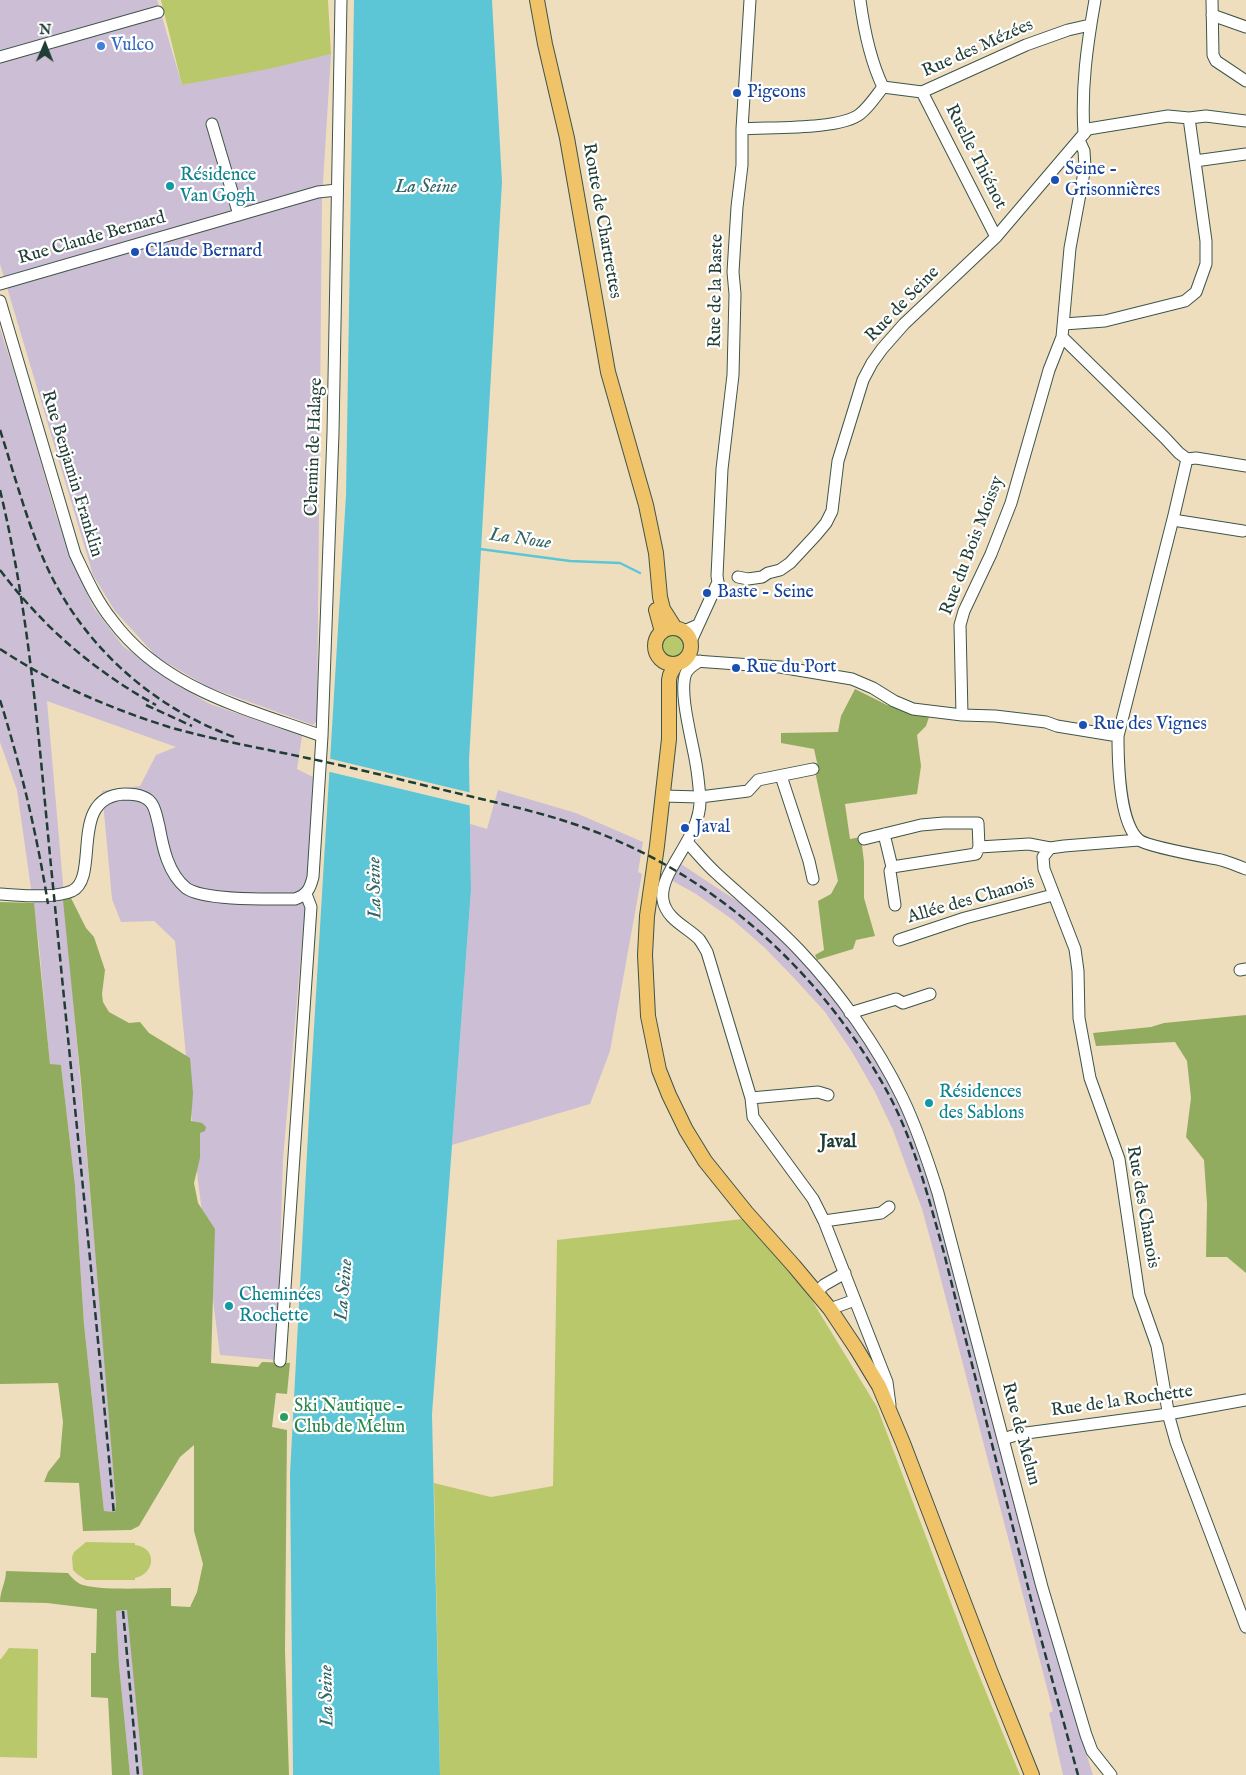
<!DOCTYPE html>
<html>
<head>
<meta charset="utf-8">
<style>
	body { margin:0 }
	#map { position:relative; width:1246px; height:1775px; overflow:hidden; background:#efdebe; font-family:"IM FELL English",serif }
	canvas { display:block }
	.north { position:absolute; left:20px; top:20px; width:50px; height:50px; -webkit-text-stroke:4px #fff; paint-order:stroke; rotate:1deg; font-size:14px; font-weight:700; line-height:20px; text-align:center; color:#1f3d34 }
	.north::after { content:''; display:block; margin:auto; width:18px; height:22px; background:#1f3d34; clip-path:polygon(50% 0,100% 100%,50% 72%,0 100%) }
</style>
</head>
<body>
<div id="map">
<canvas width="1246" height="1775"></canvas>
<div class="north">N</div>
</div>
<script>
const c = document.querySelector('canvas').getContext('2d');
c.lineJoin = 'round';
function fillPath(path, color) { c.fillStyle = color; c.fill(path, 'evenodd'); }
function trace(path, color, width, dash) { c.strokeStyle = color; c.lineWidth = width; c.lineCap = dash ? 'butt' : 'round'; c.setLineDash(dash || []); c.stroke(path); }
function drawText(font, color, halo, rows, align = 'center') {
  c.font = font + ' "IM FELL English",serif'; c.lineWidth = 4.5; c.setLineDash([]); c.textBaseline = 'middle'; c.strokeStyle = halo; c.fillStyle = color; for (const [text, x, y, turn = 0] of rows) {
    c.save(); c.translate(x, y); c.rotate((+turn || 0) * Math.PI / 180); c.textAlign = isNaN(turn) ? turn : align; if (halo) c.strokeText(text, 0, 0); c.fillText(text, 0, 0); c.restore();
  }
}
const industrial = new Path2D(`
	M0,0H157L182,85L331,54L322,199L317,721L313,725L208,687L157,657L115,611L93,575L0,264Z
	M0,328L26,410L55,512L75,569L94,608L123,646L172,682L210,704L302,736L297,769L313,777L307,886L283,1159L277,1360L220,1355L198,1181L175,941L154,921L121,922L112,899L102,791L140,786L156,755L176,747L47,701L105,1364L116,1504L115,1512L104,1511L84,1324L75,1185L61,1065H50L39,945L17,790L0,742Z
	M498,790L576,813L643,842L638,872L642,874L610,1051L590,1104L452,1145L471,890L470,824L487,829Z
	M681,864L749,909L783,942L815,976L843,1010L867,1045L886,1079L903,1113L933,1193L1072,1708L1093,1775H1063L1049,1713L1053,1711L933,1249L922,1209L893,1130L875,1092L852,1052L825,1012L794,978L765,948L733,920L696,894L671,880Z
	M128,1610L143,1775H130L119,1665L116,1611Z`);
const green = new Path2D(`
	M161,0H328L331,54L268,69L182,85Z
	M660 646a13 13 0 1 1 26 0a13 13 0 1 1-26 0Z
	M742,1219L805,1289L877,1407L970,1653L1020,1775H440L434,1483L491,1497L553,1486L557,1240Z
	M86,1542L135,1543V1545C158,1548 155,1574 135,1578V1580H86L77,1574L73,1570L72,1557L74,1552Z
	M9,1648L38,1649L37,1758L0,1757V1659H1Z`);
const forest = new Path2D(`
	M855,689L887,705L929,717L926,726L917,735L921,766L917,794L845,804L850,839L861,837L864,862V898L875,936L856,940L853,949L817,960L815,955L824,950L818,901L831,894L838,881L816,776L818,767L814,749L781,743V733L838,732L841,716Z
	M65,896H70L86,928L94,937L105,970L102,994L103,1002L109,1012L129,1023L140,1022L149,1033L190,1058L193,1093L191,1121L202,1123L206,1127L205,1131L200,1133V1158L194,1183L198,1203L215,1229L211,1363L258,1367L262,1362L290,1363L287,1394L276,1393L272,1427L287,1430L285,1651L289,1775H143L127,1610L116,1611L119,1665L130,1775H112L108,1698L91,1697V1653H96L97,1609L47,1603L0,1602C0,1591 6,1582 6,1571L68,1573C72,1578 75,1581 80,1584C96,1591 150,1588 171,1588V1606L190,1607L197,1592L203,1564L194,1531V1445L180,1457L139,1526L131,1530L83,1531L79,1483L44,1482L48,1472L60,1457L63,1422L58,1383L0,1384V902L34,903L50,1064L61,1065L75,1185L84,1324L104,1511L115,1512L116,1504L81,1082L63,900Z
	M1246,1015V1273L1227,1257H1206L1207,1204L1204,1160L1186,1137L1191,1098L1187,1061L1175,1042L1096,1046L1093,1033L1151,1027L1164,1023Z`);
const water = new Path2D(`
	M354,0H492L502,182L469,760L471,890L432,1414L440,1775H293L290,1474L311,1077L346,495Z`);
const pier = new Path2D(`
	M327,758L472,793V806L326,771Z`);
const stream = new Path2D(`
	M480,549L570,561L620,563L640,573`);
const minor = new Path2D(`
	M860,0C864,30 870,60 883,87
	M1212,0L1213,55L1216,61L1246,81
	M1212,15L1246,27
	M0,57L158,12
	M922,92L996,237
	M212,124L239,215
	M742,129C769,127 840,130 860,114C869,107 876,96 883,87L922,92L1026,45L1068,30L1090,25
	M1084,134C1081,88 1087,45 1095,0
	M1079,140L1084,151L1085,167L1070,248L1062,337L1165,438L1179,453L1187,459
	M1195,161L1246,154
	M0,284L318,192L337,190
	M0,301L75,554C86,577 96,600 112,620C163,689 245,708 322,736
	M1064,324L1105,321L1185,301L1196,292L1206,264V241L1189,118
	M1187,459L1196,458L1246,466
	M1173,520L1243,531
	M738,577L748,579L762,577L768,573L780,570L790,563L816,535L826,523L832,511L838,461L863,380L872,363L882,349L904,324L996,237L1088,129L1168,116L1189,118L1206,116L1246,121
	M718,582L717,576L722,469L733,375L735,294L733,272L737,207L742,165V129L750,0
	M684,631L698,625
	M691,641L718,582
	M700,661C695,664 689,667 686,673C678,692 693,743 696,764C698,775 699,787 700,798C702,838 658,871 663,900C666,919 687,927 699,939C702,943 704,947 707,952L751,1098L753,1117L813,1199L824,1221L887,1382L890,1405
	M681,663L695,661L780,667L852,679L873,688L894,701L913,709L962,715L995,716L1046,722L1057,726L1118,736C1118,760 1119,823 1139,840C1148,847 1206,857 1221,860C1229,862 1238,866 1246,869
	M962,715L960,625L964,611L991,554L1011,503L1049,370L1062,337
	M1118,736L1174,515L1187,459
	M781,776L809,861L813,879
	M663,796L700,797L748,791L758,780L813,769
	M884,834L892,867L976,854L979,847
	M864,839L921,825L944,823H978L979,847L1029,844L1050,848
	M1139,840L1064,846L1050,848L1043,857L1044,869L1075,949L1078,971L1079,1018L1090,1078L1119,1159L1139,1295L1157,1346L1169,1417L1176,1442L1246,1627
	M688,843C697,853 706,864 716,873C744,899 774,923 800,951C839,992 877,1046 902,1097C917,1128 928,1161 938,1193L1042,1587L1086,1735L1092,1751L1111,1775
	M892,867L890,871L895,905
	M0,894C20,895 53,899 72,891C101,877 67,796 125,794C135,794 147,796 152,804C156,810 157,819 159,826C163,848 168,873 186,888C204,901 271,899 295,899C307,895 310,889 313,877L322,736L333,433L341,0
	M899,940L965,918L1053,895
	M1240,970L1246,969
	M850,1013L896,999L903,1003L930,994
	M751,1098L818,1092L828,1095
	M824,1221L881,1213L889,1207
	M817,1292L824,1285L845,1273
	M830,1309L855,1300
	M280,1361L311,907L306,894
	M1003,1439L1019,1434L1168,1414L1246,1400`);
const major = new Path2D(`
	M537,0L545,44L567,138L608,372L646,505L656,553L660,597L663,609L675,628
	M656,610L662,632
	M655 646a18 18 0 1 1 36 0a18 18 0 1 1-36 0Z
	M676,664L670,675L669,680V739L657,846L647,916L645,955L648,1016L659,1070L669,1095L686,1130L705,1161L746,1212L794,1266L830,1309L856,1348L879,1386L903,1443L991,1673L1032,1775`);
const rail = new Path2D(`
	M0,430C15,476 27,523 47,567C84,647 154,709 237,738
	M0,490C32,623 40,760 54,896C74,1102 96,1309 114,1515
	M0,570C43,627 94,671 156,705
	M0,649C53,684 109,708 169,727C214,740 261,748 307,758C360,769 413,783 465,795C506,805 548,814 588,829C717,876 824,975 889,1095C915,1144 929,1200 944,1253L1040,1635L1078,1775
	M0,700C21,767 37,835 48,904
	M146,705L192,726
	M123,1611L138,1775`);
const markers = [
	[101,46,5,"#3f7fe0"],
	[737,93,5,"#1a4fb4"],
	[1055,180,5,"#1a4fb4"],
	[170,186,5,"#0f9aa8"],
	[135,252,5,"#1a4fb4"],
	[707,593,5,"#1a4fb4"],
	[736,668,5,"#1a4fb4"],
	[1083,725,5,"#1a4fb4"],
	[685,828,5,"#1a4fb4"],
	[929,1103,5,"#0f9aa8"],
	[229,1306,5,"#0f9aa8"],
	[284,1417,5,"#2e9e5b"]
];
const shopNames = [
	["Vulco",111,46]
];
const streetNames = [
	["Rue des Mézées",978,49,-24],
	["Ruelle Thiénot",975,157,63],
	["Route de Chartrettes",601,221,80],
	["Rue Claude Bernard",92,239,-16],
	["Rue de la Baste",717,291,-89],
	["Rue de Seine",903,305,-46],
	["Chemin de Halage",315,447,-88],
	["Rue Benjamin Franklin",71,474,73],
	["Rue du Bois Moissy",973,546,-69],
	["Allée des Chanois",971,901,-16],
	["Rue des Chanois",1142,1207,80],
	["Rue de la Rochette",1122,1402,-8],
	["Rue de Melun",1020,1434,75]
];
const transitNames = [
	["Pigeons",747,93],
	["Seine -",1065,170],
	["Grisonnières",1065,191],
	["Claude Bernard",145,252],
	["Baste - Seine",717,593],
	["Rue du Port",746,668],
	["Rue des Vignes",1093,725],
	["Javal",695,828]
];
const cultureNames = [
	["Résidence",180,176],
	["Van Gogh",180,197],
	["Résidences",939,1093],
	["des Sablons",939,1114],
	["Cheminées",239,1296],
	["Rochette",239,1317]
];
const leisureNames = [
	["Ski Nautique -",294,1407],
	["Club de Melun",294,1428]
];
const waterNames = [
	["La Seine",426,188],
	["La Noue",520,540,8],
	["La Seine",376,888,-91],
	["La Seine",345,1290,-85],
	["La Seine",328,1696,-91]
];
const neighbourhoodNames = [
	["Javal",838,1143]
];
fillPath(industrial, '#ccbed4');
fillPath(green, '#b9c86b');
fillPath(forest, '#92ac5f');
fillPath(water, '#5cc6d7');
fillPath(pier, '#efdebe');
trace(stream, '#5cc6d7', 2.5);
trace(minor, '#3e5549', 13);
trace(major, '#3e5549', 16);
trace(minor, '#fff', 11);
trace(major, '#f1c369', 14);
trace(rail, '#1f3d34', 2.5, [8, 4]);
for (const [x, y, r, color] of markers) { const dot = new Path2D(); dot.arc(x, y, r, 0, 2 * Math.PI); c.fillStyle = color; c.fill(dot); trace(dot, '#fff', 2); }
drawText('18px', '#366cbe', '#fff', shopNames, 'left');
drawText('18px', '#1f3d34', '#fff', streetNames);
drawText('18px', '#164399', '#fff', transitNames, 'left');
drawText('18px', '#0d838f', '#fff', cultureNames, 'left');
drawText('18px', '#27864d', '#fff', leisureNames, 'left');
drawText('italic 19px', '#316665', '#fff', waterNames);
drawText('bold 19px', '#1f3d34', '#fff', neighbourhoodNames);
</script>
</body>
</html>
